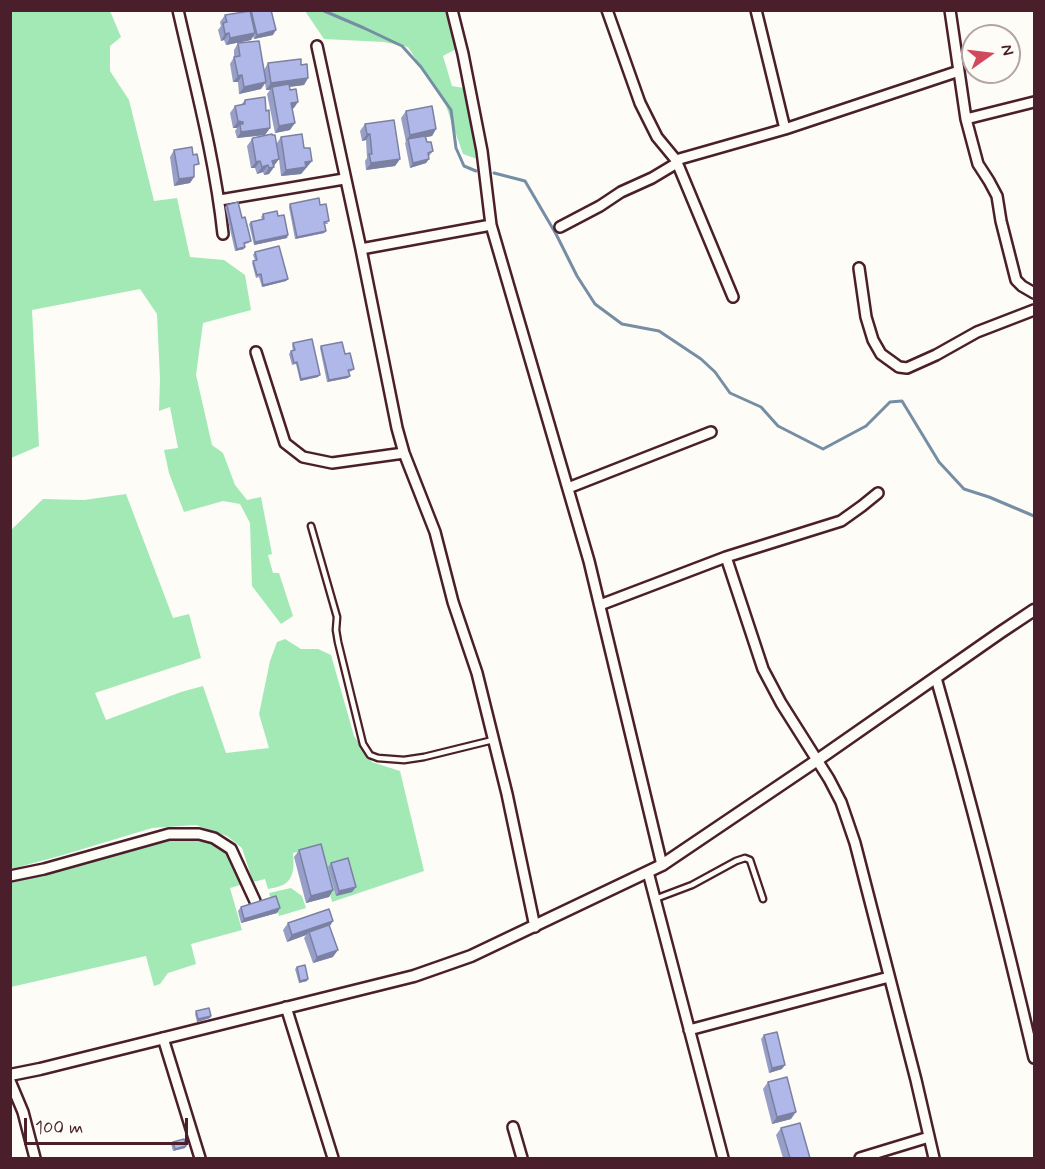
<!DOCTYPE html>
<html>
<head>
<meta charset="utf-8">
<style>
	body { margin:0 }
	#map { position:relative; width:1045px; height:1169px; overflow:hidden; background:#fdfcf7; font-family:Mynerve,sans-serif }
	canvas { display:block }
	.frame { position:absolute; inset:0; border:12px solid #4a1f2b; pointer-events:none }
	.north { position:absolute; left:961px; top:24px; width:60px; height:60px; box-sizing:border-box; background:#fdfcf7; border:2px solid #b5a4a5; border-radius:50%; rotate:76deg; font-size:16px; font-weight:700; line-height:24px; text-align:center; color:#4a1f2b }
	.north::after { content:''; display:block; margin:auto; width:21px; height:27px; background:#d1495b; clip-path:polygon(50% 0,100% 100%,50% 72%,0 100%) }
	.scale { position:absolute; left:24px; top:1118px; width:164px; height:27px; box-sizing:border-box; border:3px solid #4a1f2b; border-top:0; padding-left:8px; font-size:18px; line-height:21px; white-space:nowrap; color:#4a1f2b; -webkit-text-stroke:4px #fdfcf7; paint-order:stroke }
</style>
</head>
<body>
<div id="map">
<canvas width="1045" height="1169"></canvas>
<div class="frame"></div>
<div class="north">N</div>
<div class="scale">100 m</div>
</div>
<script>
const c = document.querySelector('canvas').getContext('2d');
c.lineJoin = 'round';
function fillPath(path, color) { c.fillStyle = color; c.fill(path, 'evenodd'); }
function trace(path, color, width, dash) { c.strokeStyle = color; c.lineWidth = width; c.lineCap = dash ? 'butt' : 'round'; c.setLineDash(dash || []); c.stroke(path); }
const green = new Path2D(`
	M11,10L110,11L121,37L110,46V71L129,100L154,201L177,198L190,257L224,260L245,275L251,310L203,323L196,375L212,445L223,453L235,485L247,500L261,497L272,554L268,555L273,573H279L293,616L281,624L252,586L250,523L240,504L223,501L184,512L169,473L164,450L178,448L170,407L159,411L160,379L157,314L140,289L32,310L39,446L11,458Z
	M305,11H445L456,49L443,56L452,86L464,88L477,159L463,154L446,106L408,47L384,42L324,39Z
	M126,494L173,618L189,614L201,658L95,693L106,720L181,692L203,686L226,753L269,748L259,714L270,661L277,642L285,639L301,649H318L331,655L354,736L372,762L400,771L424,871L332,902L318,847L293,853C294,864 295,879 283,885C279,887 272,888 268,889L265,879L253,882L242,848L227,836L196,825L152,828L63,855L11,869V530L43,499L84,500Z
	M193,836L212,841L230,853L242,883L240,885L230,888L242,930L191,944L196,964L168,973L160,984L154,986L146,956L11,987L10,878L169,837Z
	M291,888L302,896L306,908L279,916L274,899L271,900L269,893Z`);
const stream = new Path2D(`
	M322,10L364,28L402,46L421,67L451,110L456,148L464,166L476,171
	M494,173L525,181L556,234L577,276L595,304L622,324L659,331L701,359L715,372L730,393L761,407L778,426L823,449L866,426L890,402L902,401L939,462L964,489L989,497L1034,516`);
const service = new Path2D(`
	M311,526L337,617L336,630L338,642L363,744L370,755L378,758L404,760L424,757L493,740
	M655,899L692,885L736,861L745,858L750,860L763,899`);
const minor = new Path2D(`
	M178,10C195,85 215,159 223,234
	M452,10L463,54L482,151L491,225L589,561L662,865
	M607,10L640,103L657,137L676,160L733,297
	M756,10L785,129
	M950,10L966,119L978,164L989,181L997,196L1001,221L1016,280L1022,286L1034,293
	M317,46L361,249L397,428L404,453L435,532L453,602L477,673L507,794L535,927
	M966,119L1034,102
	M676,160L785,129L959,71
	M220,200L344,179
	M560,227L600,206L621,192L652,178L677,163
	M361,249L491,225
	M859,268L866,317L873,340L881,354L899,367L907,368L936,355L977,332L1034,310
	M256,352L285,443L303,457L332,463L404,453
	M568,488L711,432
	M726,557L763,669L781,703L829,779L841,802L855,843L916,1080L934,1158
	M600,605L726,557L841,521L862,506L878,493
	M936,678C972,804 1004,930 1034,1058
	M648,872L723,1158
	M10,876L44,869L169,834H199L214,838L231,849L255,901
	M286,1007L333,1158
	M689,1030L889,977
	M163,1038L200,1158
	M10,1081L23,1112L35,1158
	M513,1127L522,1158
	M860,1158L929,1137`);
const tertiary = new Path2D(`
	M10,1075L40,1069L414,976L471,956L662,865L816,761L1001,632L1034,610`);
const wall = new Path2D(`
	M251,10L273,35L254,39L253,36L251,40L226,45L224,40L221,41L218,30L221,26L220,22L225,15L250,11Z
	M238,43L264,70L268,63L301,65L308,78L304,85L289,87L294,108L292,109L290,130L275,133L267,94L270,90H266L265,83L261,89L239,94L238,82H233L230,64L234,57V50Z
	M245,100L266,111L270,128L265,135L237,138L235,131L237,128H233L230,113L235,106L241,105Z
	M406,111L436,129L432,136L426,137L427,142L433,151L429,156V159L426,163L410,168L405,143L406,142L401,118Z
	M365,124L400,159L395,166L366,170L365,161L367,158L366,140L362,141L360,131Z
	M281,137L304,148L312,161L301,174L281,176L279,159L273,166L274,167L269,174L264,175L263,172L257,174L255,168H251L247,146L253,138L277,143Z
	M174,150L194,171V177L190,183L174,186L170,157Z
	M290,204L320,205L328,224H325L326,231L324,233L295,239L289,207Z
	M227,205L242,218L249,243L245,244L244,249L235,251L225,207Z
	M263,214L278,216L287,238L254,245L249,224L251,222L262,219L261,217Z
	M255,252L288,279L286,281L262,287L259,277L256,278L252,263L255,260L253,255Z
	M293,343L318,377L300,381L296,364L292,365L289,354L291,351H293L292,345Z
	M321,346L345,354L354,369L352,371L349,372L350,376L348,378L327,382L320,348Z
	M299,850L333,890L329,897L306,903L294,857Z
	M331,863L356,887L352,892L336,896L328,867Z
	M241,907L280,908L277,913L241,923L238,911Z
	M333,921L330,926L333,957L313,963L304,938L306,935L287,942L283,930L288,923Z
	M297,967L307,981L299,983L295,969Z
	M196,1011L211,1016L210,1018L197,1022L195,1014Z
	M764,1035L782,1069L769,1073L761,1039Z
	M768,1082L791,1119L772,1124L763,1089Z
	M781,1128L810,1158H783L776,1135Z
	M173,1142L186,1146L185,1148L173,1151L171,1144Z`);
const shadedWall = new Path2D(`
	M276,30L273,35L254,39L257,35Z
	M229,33L224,40L221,41L225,34Z
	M255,33L251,40L226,45L230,38Z
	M242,75L238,82H233L238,76Z
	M308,78L304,85L272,89V87L270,90H266L271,83Z
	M266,82L261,89L239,94L244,87Z
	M298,102L294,108L286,110L291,103Z
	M238,121L243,122L237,128H233Z
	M295,123L290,130L275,133L279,126Z
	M270,128L265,135L237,138L241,132Z
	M436,129L432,136L408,141V139L405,142L410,135Z
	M367,134H370L366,140L362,141Z
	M279,159L274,166L268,168L272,161Z
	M400,159L395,166L366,170L371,163Z
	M429,159L426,163L410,168L413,163Z
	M260,161L255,168H251L256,162Z
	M312,161L301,174L281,176L286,170L305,162Z
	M268,165L263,172L257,174L262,167Z
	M274,167L269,174L264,175L269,168Z
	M194,177L190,183L174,186L179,179Z
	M326,231L324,233L295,239L297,237Z
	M288,235L287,238L254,245L255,242Z
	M245,247L244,249L235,251L237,249Z
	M288,279L286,281L262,287L263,285Z
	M320,375L318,377L300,381L301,379Z
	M350,376L348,378L327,382L329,380Z
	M356,887L352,892L336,896L339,891Z
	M333,890L329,897L306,903L311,896Z
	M280,908L277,913L241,923L244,919Z
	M333,921L328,928L309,932L306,935L287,942L292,935Z
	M338,950L333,957L313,963L317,957Z
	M308,979L307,981L299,983L300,981Z
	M211,1016L210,1018L197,1022L198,1019Z
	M785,1065L782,1069L769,1073L772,1068Z
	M796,1112L791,1119L772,1124L777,1117Z
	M186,1146L185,1148L173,1151L175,1149Z`);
const building = new Path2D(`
	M251,10H271L276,30L257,35Z
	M250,11L255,33L230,38L229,33L225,34L223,23L227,22L225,15Z
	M259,41L266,82L244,87L242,75L238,76L234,57L240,56L238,43Z
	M301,59V65L307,64L308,78L271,83L268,63Z
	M289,84L290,90L296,89L298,102L291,103L295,123L279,126L272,87Z
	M265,97L266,111L269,110L270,128L241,132L240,124H243V122L238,121L235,106L245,104V100Z
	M432,106L436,129L410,135L406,111Z
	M394,120L400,159L371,163L369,154H372L370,134H367L365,124Z
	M272,134V135H275L279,159L272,161L274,167L269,168L268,165L262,167L260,161L256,162L252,139L253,138Z
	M302,134L304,148H310L312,161L305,162L306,167L286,170L281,137Z
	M425,136L427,142H431L433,151L428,153L429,159L413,163L408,139Z
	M192,147L193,155L197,154L199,164L194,165V177L179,179L174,150Z
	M319,198L320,205L326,204L329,221L324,222L326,231L297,237L290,204Z
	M238,202L242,218L245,217L251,241L244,243L245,247L237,249L227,205Z
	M277,211L278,216L284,215L288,235L255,242L251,222L264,219L263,214Z
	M279,246L288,279L263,285L261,274L257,275L253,261L257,260L255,252Z
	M312,339L320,375L301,379L297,362L294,363L291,351L295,350L293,343Z
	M342,342L345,354L350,353L354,369L348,370L350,376L329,380L321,346Z
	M321,844L333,890L311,896L299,850Z
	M348,858L356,887L339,891L331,863Z
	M276,896L280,908L244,919L241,907Z
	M329,909L333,921L292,935L288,923Z
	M329,925L338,950L317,957L309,932Z
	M305,965L308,979L300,981L297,967Z
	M209,1008L211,1016L198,1019L196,1011Z
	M777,1032L785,1065L772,1068L764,1035Z
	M787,1077L796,1112L777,1117L768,1082Z
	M800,1123L810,1158H790L781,1128Z
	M184,1139L186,1146L175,1149L173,1142Z`);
fillPath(green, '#a2e9b6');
trace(stream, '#758ea3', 3);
trace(service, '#4a1f2b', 9);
trace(minor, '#4a1f2b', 14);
trace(tertiary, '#4a1f2b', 15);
trace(service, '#fdfcf7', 4.5);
trace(minor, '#fdfcf7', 9);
trace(tertiary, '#fdfcf7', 10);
fillPath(wall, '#979ec8');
fillPath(shadedWall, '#7b81a3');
fillPath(building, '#b0b8e9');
trace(building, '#7b81a3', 1.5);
</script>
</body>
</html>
